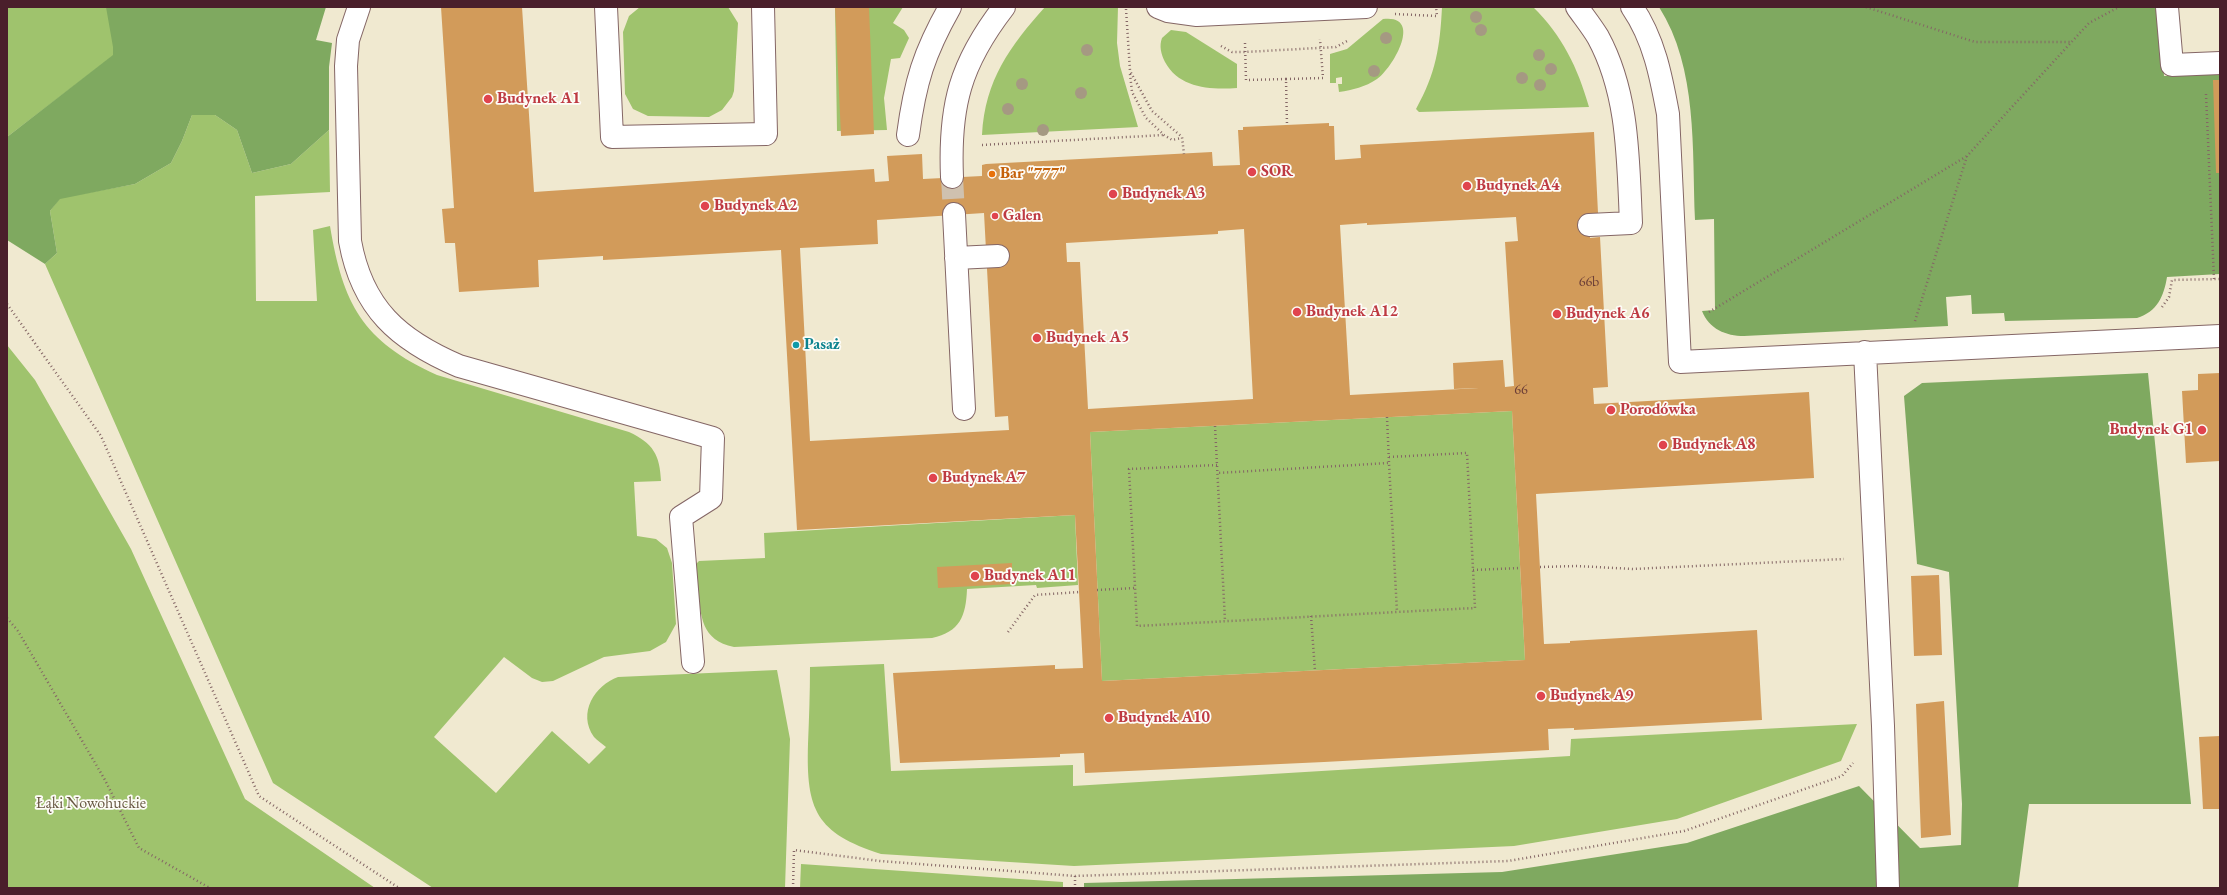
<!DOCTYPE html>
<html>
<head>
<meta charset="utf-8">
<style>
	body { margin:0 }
	#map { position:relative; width:2227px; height:895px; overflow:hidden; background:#f0e9d0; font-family:"EB Garamond",serif }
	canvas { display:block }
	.frame { position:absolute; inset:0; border:8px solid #4a1f2b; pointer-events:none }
</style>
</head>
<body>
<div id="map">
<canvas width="2227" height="895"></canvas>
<div class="frame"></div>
</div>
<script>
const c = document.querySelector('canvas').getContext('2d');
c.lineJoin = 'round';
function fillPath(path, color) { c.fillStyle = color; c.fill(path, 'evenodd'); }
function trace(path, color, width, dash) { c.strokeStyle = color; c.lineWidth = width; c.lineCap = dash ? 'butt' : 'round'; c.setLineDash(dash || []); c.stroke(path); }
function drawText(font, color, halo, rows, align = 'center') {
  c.font = font + ' "EB Garamond",serif'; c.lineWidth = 3.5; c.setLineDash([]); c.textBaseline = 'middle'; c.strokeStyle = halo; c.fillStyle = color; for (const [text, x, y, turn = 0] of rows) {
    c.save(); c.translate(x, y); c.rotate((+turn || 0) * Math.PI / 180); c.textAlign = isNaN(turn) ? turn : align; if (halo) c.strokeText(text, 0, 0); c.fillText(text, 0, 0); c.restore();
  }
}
const green = new Path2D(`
	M7,7H177L7,137Z
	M640,7H728L738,23L734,91L732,97L722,110L709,117L648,116L633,109L625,94L623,32L629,16Z
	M835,7H903L893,23L904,30L909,38L900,58L891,59L884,98L887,130L837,131Z
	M1045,7H1118L1117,43L1120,66L1138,127L982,135C985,80 1010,46 1045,7Z
	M1442,7H1533C1562,35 1578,68 1589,107L1419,112L1416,109C1436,73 1440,47 1442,7Z
	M1383,19C1424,14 1393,68 1377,79C1365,87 1353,90 1339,92L1338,84H1342V77L1336,78V83H1330V54L1347,49Z
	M1171,30L1186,32L1237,64V88C1210,90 1179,88 1165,62C1161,54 1159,46 1162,38Z
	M192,115H215L237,130L252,173L291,164L329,130L330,192L255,196L256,301H317L313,230L330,226C343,304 362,341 437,375L629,432C653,443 660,455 661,481L634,482L637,536L656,539L667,548L672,563L676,624L666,642L650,651L604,657L553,681L542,682L532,678L504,657L434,737L496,793L552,731L589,764L606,747C602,744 597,740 594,737C577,713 595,685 618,677L777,670L790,739L785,888H433L273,783L45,264L57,253L50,211L60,198L135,184L171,163L182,141Z
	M7,345L35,380L131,549L245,799L375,888H7Z
	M1512,411L1525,660L1102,681L1090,432Z
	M1075,515L1078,585L1037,588L1036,585L967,589C966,616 960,632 932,638L734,647C701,640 701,617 698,589C697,581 694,571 696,564L699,561L765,558L764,533Z
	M884,664L891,771L1073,765V786L1570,756L1571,739L1857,724L1841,761L1677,819L1514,846L1074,866L881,854C816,833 806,810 808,744C809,719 810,693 810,667Z
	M801,864L1063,882V888H800Z`);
const forest = new Path2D(`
	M106,7H326L316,40L332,43L329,67V130L291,164L252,173L237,130L215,115H192L182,141L171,163L135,184L60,199L50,211L57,253L45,264L7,240V137L113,55V47Z
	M1659,7H2160L2164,76L2220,74V274L2167,277C2164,296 2157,312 2137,318L2005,321L2004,313L1972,314L1971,295L1946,297L1948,326L1744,336C1726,336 1709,329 1702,311L1715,310L1714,219L1695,220C1692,150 1698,68 1659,7Z
	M2148,373L2191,804H2029L2018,888H1084V883L1502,872L1687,843L1859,786L1920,848L1961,845L1962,804L1949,572L1917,564L1904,396L1922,383Z`);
const building = new Path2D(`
	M441,7H522L534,192L874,169L875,182L889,181L887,156L922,154L923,179L982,176V165L986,164L1212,152L1213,166L1240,165L1238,130H1243V127L1329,123V126H1334L1335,160L1361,158L1360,145L1594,132L1598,213H1588L1590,238L1600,237L1608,387L1593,388L1594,404L1809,392L1814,478L1536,494L1544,644L1570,643V641L1757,630L1762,720L1574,730V728L1548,729L1549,750L1324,762L1085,773L1084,753L1060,754V757L900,763L893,673L1055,665V669L1083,668L1075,515L797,530L781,250L603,260V256L538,260L539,287L459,292L455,243H445L442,209L454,208ZM984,213L995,417L1008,416L1009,430L810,441L800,248L878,244L877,220ZM1516,217L1518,241L1505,242L1514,386L1505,387L1503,360L1453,363L1454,389L1479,388L1350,395L1340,225L1367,223V225ZM1244,229L1253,399L1088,409L1080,262H1067L1066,243L1218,234V231ZM1512,411L1525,660L1102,681L1090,432Z
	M835,7H869L874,134L841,136Z
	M2213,80H2220V173H2216Z
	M2220,373V461L2186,463L2182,391L2198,390V374Z
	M1012,563V584L938,588L937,567Z
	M1939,575L1942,655L1914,656L1911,576Z
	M1944,701L1951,835L1921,838L1916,704Z
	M2220,736V809H2203L2199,737Z`);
const minorTunnel = new Path2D(`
	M952,177L954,214`);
const path = new Path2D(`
	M1866,7L1975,42H2072
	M1126,9L1130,71L1152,111L1182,137L1184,154
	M1395,14L1437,16L1436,7
	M1245,43L1246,80L1286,79L1287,125
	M1221,46L1232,52H1245L1336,47L1349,40
	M1130,74L1132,92L1146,118L1164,135L1172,140L1182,138
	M1286,79L1323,78L1320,39
	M2206,94L2214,279
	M982,145L1164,135
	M7,304L101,436L259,796L399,888
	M2162,307L2169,297L2172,280L2220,279
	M1709,312L1967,156
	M1915,321L1967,156L2089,23L2119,7
	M1387,417L1389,463
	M1215,426L1225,621
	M1389,457L1467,453L1475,608L1397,612
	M1217,465L1129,469L1137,626L1397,612L1389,463L1217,473
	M1540,567L1577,566L1633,569L1844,559
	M1473,570L1520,568
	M1097,590L1135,588
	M1311,616L1315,671
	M7,618L18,631L105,780L139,848L210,888
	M1008,632L1035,595L1079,592
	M1075,876V888
	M793,888L794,850L880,861L1075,876L1508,861L1684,831L1842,776L1853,763`);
const minor = new Path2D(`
	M359,7L348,40L346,66L350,241C362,308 398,340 459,366L713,438L711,498L681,517L693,662
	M606,7L612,137L766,134L763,7
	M1158,7L1168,11L1197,15L1366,7
	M1577,7C1584,17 1592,27 1598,37C1629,94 1628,160 1631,223L1589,225
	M1632,7C1654,39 1661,76 1668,114L1680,362L2220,336
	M2167,7L2172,65L2220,63
	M908,135C915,82 924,53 950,7
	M952,177C949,106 960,64 1004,7
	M954,214L964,409
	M956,258L998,256
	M1865,352L1883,726L1888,888`);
const trees = [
	[1476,17],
	[1481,30],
	[1386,38],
	[1087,50],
	[1539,55],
	[1551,69],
	[1374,71],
	[1522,78],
	[1022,84],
	[1540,85],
	[1081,93],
	[1008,109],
	[1043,130]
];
const markers = [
	[488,99,5,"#e0444e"],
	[1252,172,5,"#e0444e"],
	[992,174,4,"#e8710a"],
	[1467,186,5,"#e0444e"],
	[1113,194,5,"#e0444e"],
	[705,206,5,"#e0444e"],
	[995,216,4,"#e0444e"],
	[1297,312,5,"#e0444e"],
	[1557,314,5,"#e0444e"],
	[1037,338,5,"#e0444e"],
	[796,345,4,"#0f9aa8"],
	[1611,410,5,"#e0444e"],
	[2202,430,5,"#e0444e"],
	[1663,445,5,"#e0444e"],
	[933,478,5,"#e0444e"],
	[975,576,5,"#e0444e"],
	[1541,696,5,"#e0444e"],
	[1109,718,5,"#e0444e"]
];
const numberNames = [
	["66b",1589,282],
	["66",1521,390]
];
const healthNames = [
	["Budynek A1",497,99],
	["SOR",1261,172],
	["Budynek A4",1476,186],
	["Budynek A3",1122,194],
	["Budynek A2",714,206],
	["Galen",1003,216],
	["Budynek A12",1306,312],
	["Budynek A6",1566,314],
	["Budynek A5",1046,338],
	["Porodówka",1620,410],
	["Budynek G1",2193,430,"right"],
	["Budynek A8",1672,445],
	["Budynek A7",942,478],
	["Budynek A11",984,576],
	["Budynek A9",1550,696],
	["Budynek A10",1118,718]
];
const foodNames = [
	["Bar \"777\"",1000,174]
];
const cultureNames = [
	["Pasaż",804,345]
];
const parkNames = [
	["Łąki Nowohuckie",91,804]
];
fillPath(green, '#9fc36d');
fillPath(forest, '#7fa960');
fillPath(building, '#d29b5a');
trace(minorTunnel, '#cfc1af', 22, [22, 11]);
trace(minor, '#846665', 24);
trace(path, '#846665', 2.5, [1, 3]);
trace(minor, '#fff', 22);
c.fillStyle = '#a59982';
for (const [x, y] of trees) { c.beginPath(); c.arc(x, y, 6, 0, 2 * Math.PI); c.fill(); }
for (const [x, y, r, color] of markers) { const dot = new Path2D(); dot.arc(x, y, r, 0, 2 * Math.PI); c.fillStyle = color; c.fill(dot); trace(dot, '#fdfcf7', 1.5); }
drawText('14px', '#6c3e37', null, numberNames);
drawText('bold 16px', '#be3a42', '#fdfcf7', healthNames, 'left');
drawText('bold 16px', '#c56008', '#fdfcf7', foodNames, 'left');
drawText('bold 16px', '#0d838f', '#fdfcf7', cultureNames, 'left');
drawText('16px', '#685842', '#fdfcf7', parkNames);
</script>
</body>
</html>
